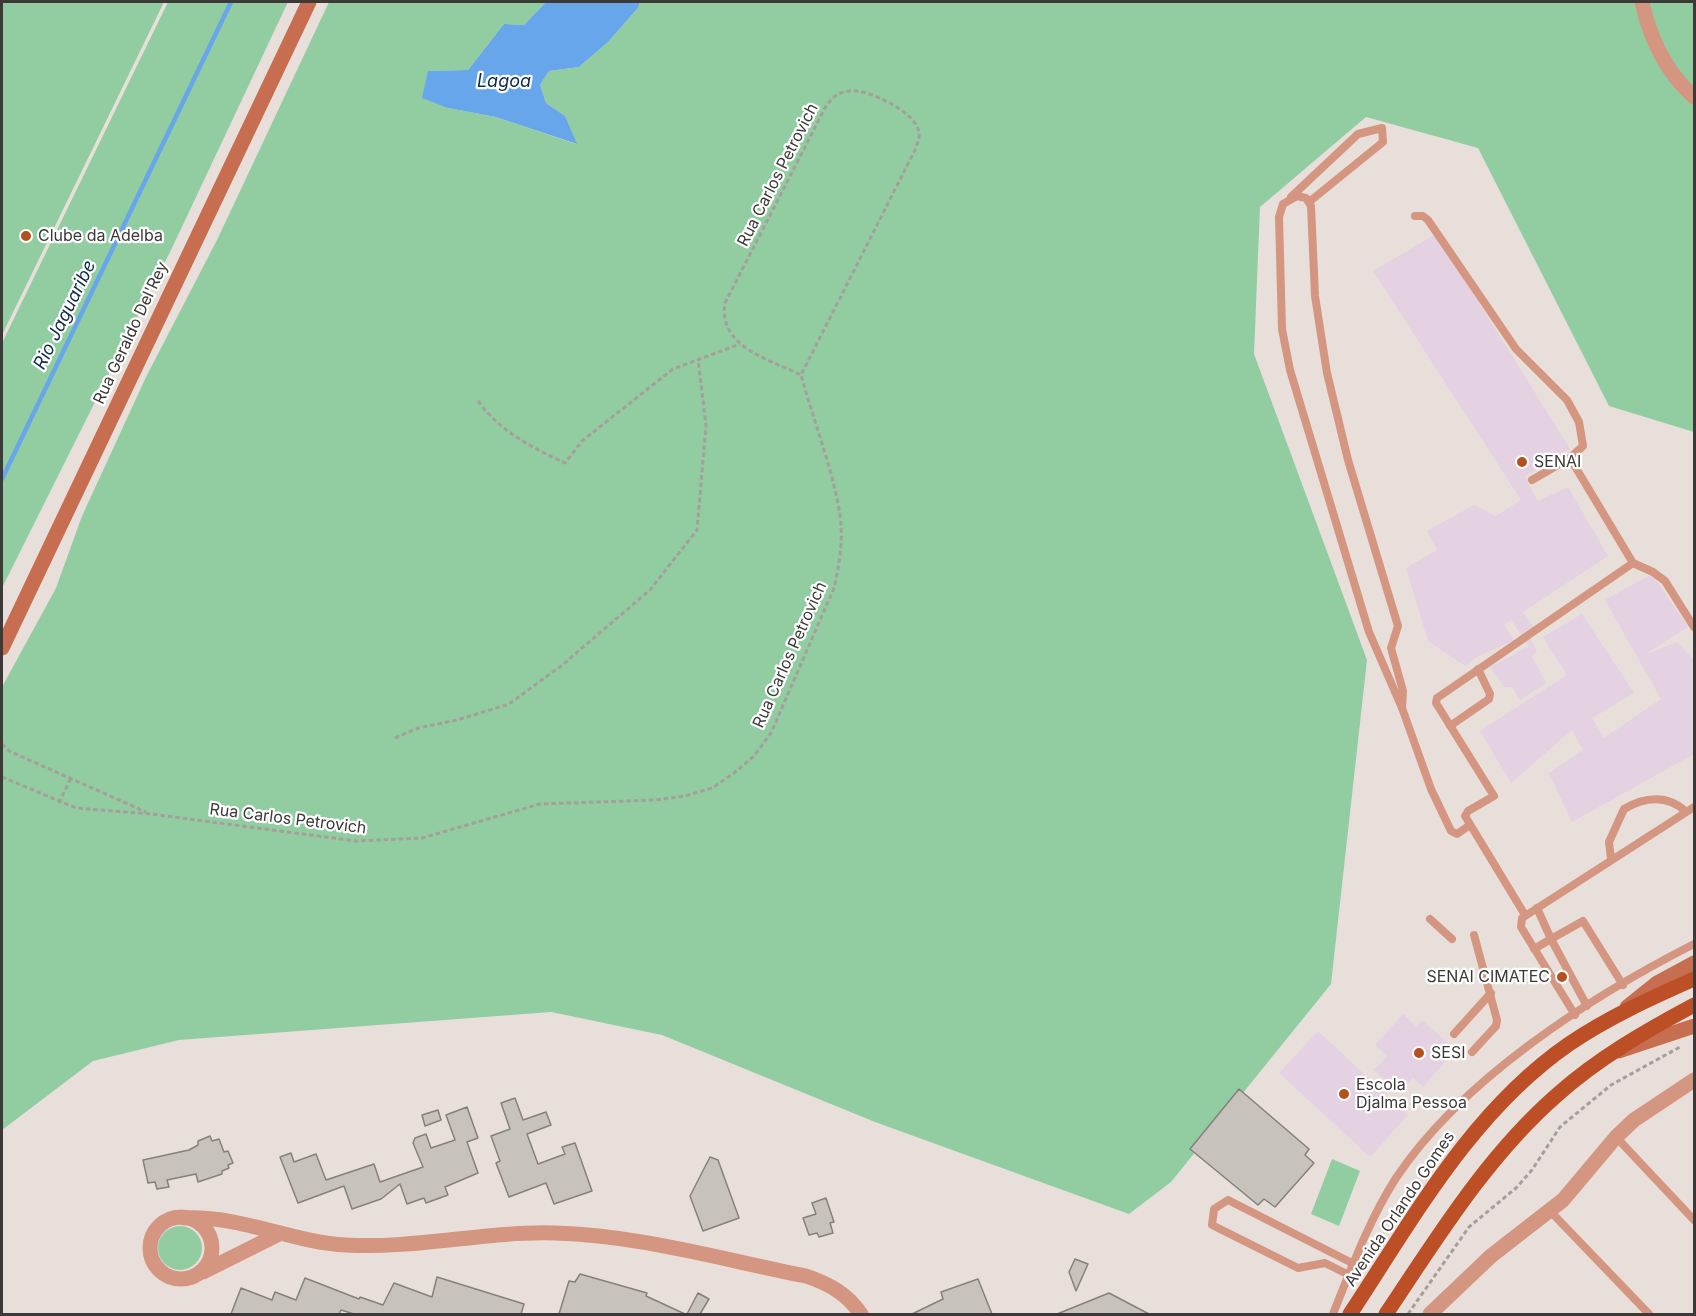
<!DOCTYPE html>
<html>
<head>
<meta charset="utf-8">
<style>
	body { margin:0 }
	#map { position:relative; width:1696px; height:1316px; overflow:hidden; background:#e8dfdb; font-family:Inter,sans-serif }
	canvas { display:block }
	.frame { position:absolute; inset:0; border:3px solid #3c3937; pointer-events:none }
</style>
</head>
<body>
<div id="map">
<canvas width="1696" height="1316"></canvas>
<div class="frame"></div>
</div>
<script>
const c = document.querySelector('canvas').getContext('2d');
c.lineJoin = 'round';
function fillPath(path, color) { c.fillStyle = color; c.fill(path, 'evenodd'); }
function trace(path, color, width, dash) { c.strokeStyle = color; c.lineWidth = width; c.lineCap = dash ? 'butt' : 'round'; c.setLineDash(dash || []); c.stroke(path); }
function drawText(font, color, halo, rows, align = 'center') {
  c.font = font + ' Inter,sans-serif'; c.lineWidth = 4.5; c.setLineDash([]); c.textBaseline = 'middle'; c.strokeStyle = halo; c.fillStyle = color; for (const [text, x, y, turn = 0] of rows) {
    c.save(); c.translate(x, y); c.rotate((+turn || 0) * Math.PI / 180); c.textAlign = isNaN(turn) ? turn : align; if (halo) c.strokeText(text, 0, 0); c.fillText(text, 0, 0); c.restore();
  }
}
const education = new Path2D(`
	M1436,234L1570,449L1525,476L1531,489L1538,501L1568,487L1608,556L1523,612L1537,632L1530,637L1537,651L1532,656L1546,683L1520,700L1512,687H1505L1490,667L1529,646L1511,620L1504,625L1514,640L1477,657L1465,666L1428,641L1406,568L1437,550L1427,531L1474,505L1496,516L1521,500L1373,271Z
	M1652,574L1688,627L1644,655L1677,642L1694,660V754L1572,822L1549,773L1583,750L1572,730L1511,783L1480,731L1567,675L1543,637L1582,614L1634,693L1592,718L1604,738L1661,699L1605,600Z
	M1403,1014L1416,1026L1422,1020L1456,1050L1423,1087L1413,1078L1400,1093L1374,1070L1387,1056L1375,1045Z
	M1318,1031L1408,1115L1370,1157L1279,1073Z`);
const green = new Path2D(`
	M2,2H164L2,335Z
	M168,2H288L172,248L2,588V343Z
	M329,2H573L545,3L524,25L504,24L468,70L428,71L448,108L496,117L576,144L565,116L546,103L540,85L549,71L579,67L608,42L638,8L640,2H1694V432L1609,406L1478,148L1366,117L1260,207L1254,354L1367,660L1331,984L1171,1182L1129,1214L875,1122L662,1035L551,1012L179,1040L93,1061L2,1130V687L56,588L82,516L146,377L217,240Z
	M1332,1159L1360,1171L1339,1226L1311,1214Z
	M158 1248a22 22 0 1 1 44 0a22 22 0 1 1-44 0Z`);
const water = new Path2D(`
	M573,2H640L638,8L608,42L579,67L549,71L540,85L546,103L565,116L577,144L496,117L448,108L422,98L428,71L468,70L504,24L524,25L545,3Z`);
const stream = new Path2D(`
	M2,479L231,2`);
const building = new Path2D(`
	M1239,1089L1309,1149L1305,1155L1314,1163L1275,1207L1264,1199L1258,1205L1190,1149Z
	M515,1098L523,1120L546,1112L551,1125L527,1134L538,1164L565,1154L562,1147L575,1143L592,1191L554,1204L546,1183L509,1197L496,1163L500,1161L491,1136L510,1129L501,1103Z
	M467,1107L478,1138L467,1142L478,1173L445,1187L448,1195L426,1203L424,1198L407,1204L400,1184L381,1199L352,1209L344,1186L298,1203L280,1157L291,1153L294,1162L316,1154L326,1180L374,1164L380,1182L423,1167L413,1143L415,1138L426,1134L431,1148L455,1140L446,1115Z
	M438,1110L441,1120L425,1126L422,1115Z
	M210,1136L212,1141L219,1139L224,1152L228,1151L233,1163L228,1165L229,1168L222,1171V1174L198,1182L196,1174L167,1180L169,1187L157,1189L155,1182L148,1183L143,1160L189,1150L198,1145V1141Z
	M710,1157L718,1160L739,1218L703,1231L690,1196Z
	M826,1198L834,1222L830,1223L833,1233L819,1237L817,1233L809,1235L803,1218L816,1214L812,1203Z
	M1075,1259L1088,1264L1076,1291L1069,1272Z
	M580,1274L647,1293L646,1296L685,1314H559L569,1281L575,1282Z
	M437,1277L524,1304L521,1314H354L341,1310L339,1314H231L241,1288L272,1300L275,1292L296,1300L305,1278L359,1299L360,1297L383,1305L394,1283L432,1297Z
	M978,1279L992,1314H912L943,1299L941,1292Z
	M698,1293L709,1299L700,1314H687Z
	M1109,1293L1149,1314H1057Z`);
const path = new Path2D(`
	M478,401C501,432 531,447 565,463L583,440L673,369L740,344
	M395,738L418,728L457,720L509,704L561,666L650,590L697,530L706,425L698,359
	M2,744L9,751L146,812
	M2,777L76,808L151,814L356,841L422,838L540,804L656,800L685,796L712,788L733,774L754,756L771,733L834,588C840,562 844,535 839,509C831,464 813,419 801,375L915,150C917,144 920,138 919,132C916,112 867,88 849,91C838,92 832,98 826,106L725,303C718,347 769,359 801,375
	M59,803L70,780
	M1408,1314L1469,1227L1516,1188L1532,1170L1560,1127L1611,1085L1680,1047`);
const lane = new Path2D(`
	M1291,197L1358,134L1382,128L1383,142L1309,202
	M1415,216H1423L1428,220L1516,349L1567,400L1579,422L1583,446L1570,458
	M1532,480L1570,458L1633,563
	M1402,708L1403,691L1391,648L1398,626L1348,460L1327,373L1315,296L1311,206L1306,198L1297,196L1283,204L1279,217L1282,329L1290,370L1369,632L1402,708L1431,789L1451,831L1457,834L1470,825
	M1450,726L1489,699L1490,694L1478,669
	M1611,859L1609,842L1624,809C1644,797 1668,794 1686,812
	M1537,908L1551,939L1583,921L1623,985
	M1525,915L1465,816L1468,811L1494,796L1436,703L1437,698L1633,563L1653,572L1665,581L1694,627
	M1430,919L1452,939
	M1534,949L1551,939L1587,1006
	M1575,1015L1521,927L1522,918L1694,807
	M1454,1034L1491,993
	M1472,1052L1496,1026L1497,1020L1474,935
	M1616,1137L1694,1220
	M1550,1211L1649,1314
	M1349,1275L1325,1263L1298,1268L1212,1225L1214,1209L1228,1200L1354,1264
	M1333,1314C1351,1269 1369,1220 1396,1178C1462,1079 1590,997 1694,944`);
const street = new Path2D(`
	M1642,2C1650,39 1665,71 1694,97
	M150 1248a31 31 0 1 1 62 0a31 31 0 1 1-62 0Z
	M184,1218C240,1215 291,1242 346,1245C416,1249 485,1231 555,1233C639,1235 724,1260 806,1276C830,1284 847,1294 861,1314
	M203,1272L281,1233
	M1430,1314L1491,1256L1563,1200L1616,1137L1634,1120L1694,1080`);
const secondary = new Path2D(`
	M2,648L309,2
	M1627,1007L1657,983L1694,963
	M1619,1051L1694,1026`);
const primary = new Path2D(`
	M1350,1314C1414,1217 1472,1111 1569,1044C1609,1017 1651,998 1694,979
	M1386,1314C1437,1238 1487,1156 1557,1095C1597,1059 1647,1030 1694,1005`);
const markers = [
	[26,236,6,"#b4501d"],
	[1522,462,6,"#b4501d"],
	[1562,977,6,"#b4501d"],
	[1419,1053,6,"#b4501d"],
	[1344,1094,6,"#b4501d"]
];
const streetNames = [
	["Rua Carlos Petrovich",778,175,-63],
	["Rua Geraldo Del'Rey",131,333,-65],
	["Rua Carlos Petrovich",790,655,-66],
	["Rua Carlos Petrovich",288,819,7],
	["Avenida Orlando Gomes",1400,1209,-56]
];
const poiNames = [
	["Clube da Adelba",38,236],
	["SENAI",1534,462],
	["SENAI CIMATEC",1550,977,"right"],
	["SESI",1431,1053],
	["Escola",1356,1085],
	["Djalma Pessoa",1356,1103]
];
const waterNames = [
	["Lagoa",504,82],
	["Rio Jaguaribe",65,315,-64]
];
fillPath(education, '#e4d1e1');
fillPath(green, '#91cda1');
fillPath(water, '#67a6ea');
trace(stream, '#67a6ea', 4.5);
fillPath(building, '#c7c2bb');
trace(building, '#85817a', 1.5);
trace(path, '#a59e9b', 3, [4.5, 3]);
trace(lane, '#d49681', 8);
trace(street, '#d49681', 15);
trace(secondary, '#c86e50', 15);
trace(primary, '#bd4f27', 15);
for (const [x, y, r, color] of markers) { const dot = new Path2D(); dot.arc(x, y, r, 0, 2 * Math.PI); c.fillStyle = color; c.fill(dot); trace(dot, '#fff', 2); }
drawText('16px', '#3c3937', '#fff', streetNames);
drawText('16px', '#3c3937', '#fff', poiNames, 'left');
drawText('italic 18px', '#122d48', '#fff', waterNames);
</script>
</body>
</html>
